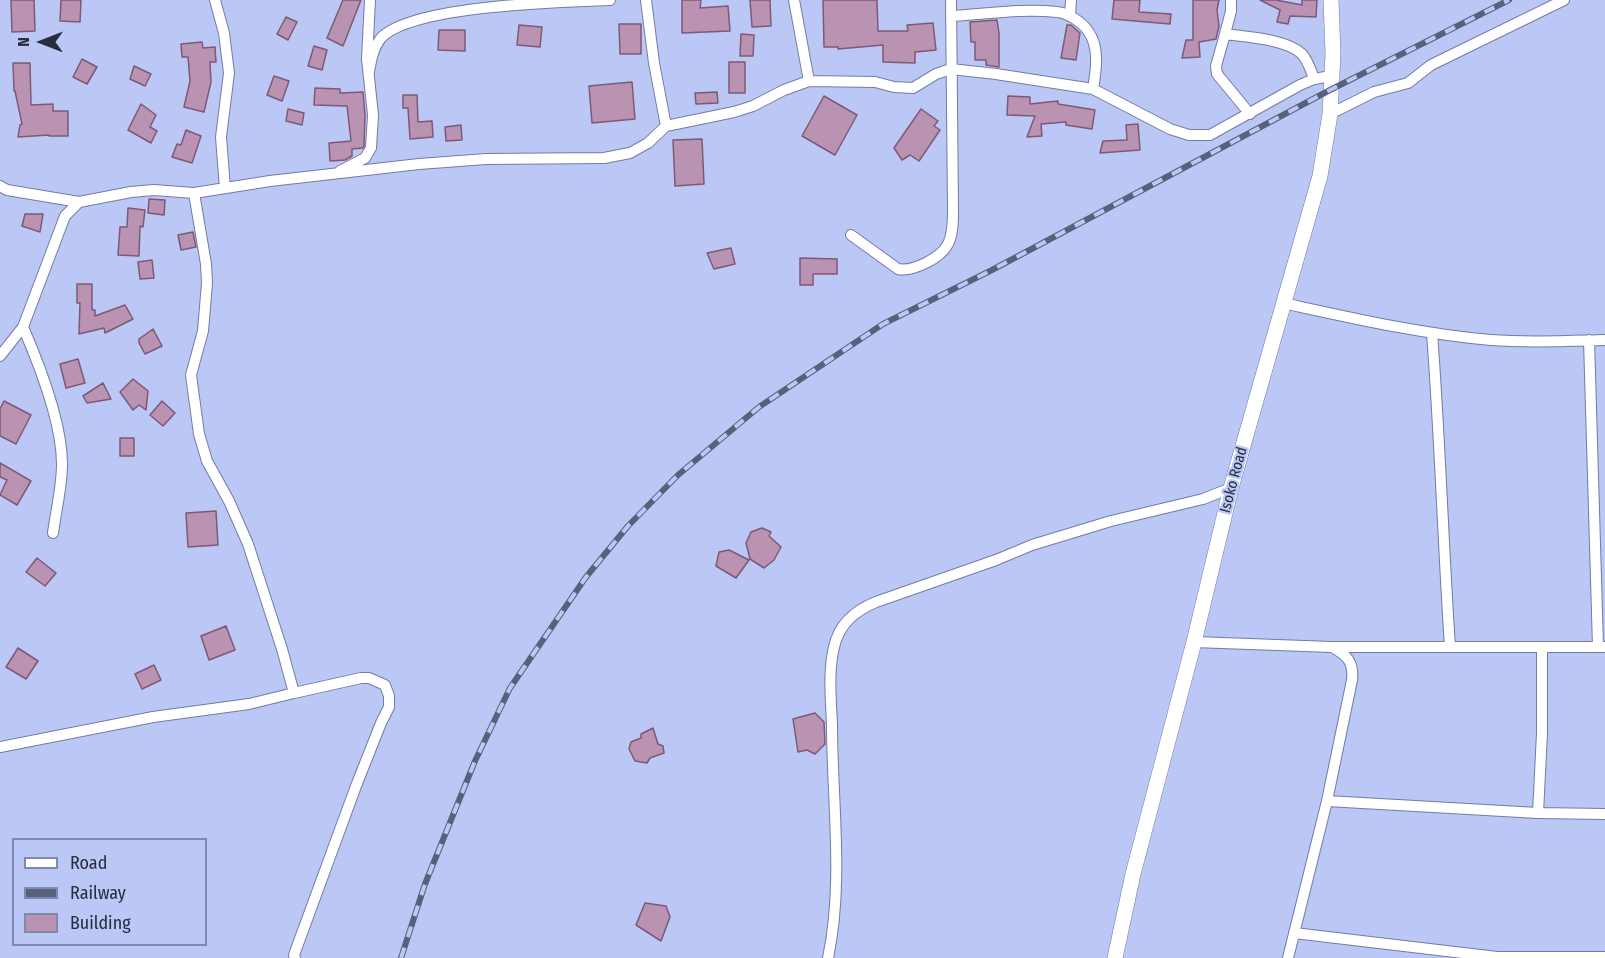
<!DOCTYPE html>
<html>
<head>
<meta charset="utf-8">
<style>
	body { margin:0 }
	#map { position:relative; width:1605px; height:958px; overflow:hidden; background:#bbc7f4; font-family:"Fira Sans Condensed",sans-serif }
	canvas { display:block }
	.legend { position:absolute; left:12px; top:838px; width:195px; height:108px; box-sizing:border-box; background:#bbc7f4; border:2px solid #8089ab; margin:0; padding:8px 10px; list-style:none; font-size:18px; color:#282c3e }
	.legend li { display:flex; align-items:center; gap:12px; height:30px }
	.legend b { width:30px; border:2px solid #8089ab }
	.north { position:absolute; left:12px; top:12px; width:60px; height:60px; -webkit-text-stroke:4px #bbc7f4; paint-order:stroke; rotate:270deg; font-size:16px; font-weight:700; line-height:24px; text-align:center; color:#282c3e }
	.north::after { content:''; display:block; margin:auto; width:21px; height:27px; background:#282c3e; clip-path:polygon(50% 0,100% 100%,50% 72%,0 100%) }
</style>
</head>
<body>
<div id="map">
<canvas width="1605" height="958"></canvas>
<ul class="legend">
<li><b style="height:8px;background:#fff"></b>Road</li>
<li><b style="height:8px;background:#59607b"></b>Railway</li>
<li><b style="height:16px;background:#ba92b2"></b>Building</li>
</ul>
<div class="north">N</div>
</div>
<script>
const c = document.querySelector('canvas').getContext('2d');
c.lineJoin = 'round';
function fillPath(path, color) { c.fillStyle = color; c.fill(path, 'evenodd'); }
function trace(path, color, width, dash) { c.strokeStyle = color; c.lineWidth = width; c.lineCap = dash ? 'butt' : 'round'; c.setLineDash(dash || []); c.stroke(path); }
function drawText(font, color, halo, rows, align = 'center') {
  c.font = font + ' "Fira Sans Condensed",sans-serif'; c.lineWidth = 4.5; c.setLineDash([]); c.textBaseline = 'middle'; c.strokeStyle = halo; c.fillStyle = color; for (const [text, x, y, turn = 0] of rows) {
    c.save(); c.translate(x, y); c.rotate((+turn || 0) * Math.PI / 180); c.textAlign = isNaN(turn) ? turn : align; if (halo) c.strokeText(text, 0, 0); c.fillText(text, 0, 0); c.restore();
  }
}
const building = new Path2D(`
	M11,0H34L35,31L12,32Z
	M61,0H81L80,22L60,21Z
	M343,0H361L343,46L327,38Z
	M682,0H701L700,8L728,6L730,31L682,33Z
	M750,0H770L771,26L752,27Z
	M823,0H877L878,31H908L907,25L933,23L936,50L915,52V63L883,62V45L838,49V47H824Z
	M1114,0H1140L1139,12L1171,14L1170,24L1112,19Z
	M1193,0H1219L1217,10L1219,26L1216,39L1199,42L1200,57L1182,58L1186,40H1193Z
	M1260,0H1276L1302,5V0H1317L1316,17L1290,16L1288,24L1277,22L1280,10Z
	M286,17L297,22L288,40L277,34Z
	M997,20L999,33V67L986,65V60H975V42H971L970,22Z
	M619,24H641V54H620Z
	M519,25L542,27L540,47L517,45Z
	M1067,25H1071L1080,33L1076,60L1061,58Z
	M439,30H465V51L438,50Z
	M741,34L754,35L753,56H740Z
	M202,42L203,48L215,47L216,62H210L211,82L204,112L184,107L190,81L188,57H182L181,44Z
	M314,46L327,50L322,70L308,66Z
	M82,59L97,67L87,84L73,77Z
	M729,62H745V93H729Z
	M13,63H30L31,105L53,104V111H68V136H49V135L18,137L20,125L22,124L15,91H14Z
	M134,66L151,74L145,86L130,79Z
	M274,76L289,81L282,101L267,95Z
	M632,82L635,119L592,123L589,86Z
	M315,88L340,89V93L363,92L365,115L364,146L363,148L352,149V156L345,160L330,161L329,143L351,141L347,106L314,105Z
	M717,92L718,103L696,104L695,93Z
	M403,95H417L418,122L432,121L433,137L410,139L408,108H403Z
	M824,96L857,115L835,155L802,136Z
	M1008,96L1030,97V104L1058,101V104L1095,110L1092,129L1066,125V122L1041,124L1042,136L1027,137L1035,116L1007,115Z
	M141,104L156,115L150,127L157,131L151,143L128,130Z
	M288,109L304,113L302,125L286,121Z
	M921,109L938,121L934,126L940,130L919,161L910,155L902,160L894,148Z
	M1138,124L1140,150L1100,153L1103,141L1127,140L1126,125Z
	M461,125L462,140L446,141L445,127Z
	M186,130L201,136L192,163L172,157L177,144L181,145Z
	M702,139L704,184L675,186L673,140Z
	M149,199L165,200L164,215L148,213Z
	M128,208L145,210L143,227L140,226L139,256L118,255L120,227H127Z
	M25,214H43L40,232L22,226Z
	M193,232L196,247L181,250L178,235Z
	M731,248L735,264L714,269L707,253Z
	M800,258L837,259V274H813V285H800Z
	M152,260L154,278L140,279L138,262Z
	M77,284H92V310H95V316L125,305L133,319L105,333L104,328L79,334L80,303H77Z
	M153,329L162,346L145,354L139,343V339Z
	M78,359L85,383L66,388L60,364Z
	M133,379L148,391L146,410L139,405L133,410L120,392Z
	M103,383L111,399L87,403L83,396Z
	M4,401L31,415L16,444L0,436V409Z
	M162,401L175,413L163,426L150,415Z
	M120,438H134V456H120Z
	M0,463L31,481L17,505L0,495L7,480L0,477Z
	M216,511L218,545L188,547L186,513Z
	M762,528L771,532L769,536L781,547L774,560L764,568L750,559L746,543L751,532Z
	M729,550L749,560L736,578L716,566L719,552Z
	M37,558L56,573L45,586L26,572Z
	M226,626L235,650L209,660L201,636Z
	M18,648L38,661L26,679L6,667Z
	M154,665L161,680L142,689L135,674Z
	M815,713L824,722L825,744L815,754L807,750L798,752L793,719Z
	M653,728L658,744L663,746L664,753L650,758L647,763L635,761L629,749L631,742L641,738V734Z
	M645,903L666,906L670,917L661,941L636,925Z`);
const street = new Path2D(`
	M215,0L224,33L229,73L221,137L225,188
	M646,0L654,63L666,126
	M794,0L809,81
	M951,16C986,14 1023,8 1057,12C1068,13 1082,22 1088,31C1100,47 1096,71 1093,89
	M1070,16L1071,0
	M1225,34L1231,11V0
	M369,72C371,60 373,48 381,38C412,5 563,2 610,0
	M1250,114L1217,74L1216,66L1225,34C1246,37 1287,39 1302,54C1308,61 1311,70 1314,79
	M1330,114L1374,92L1408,83L1431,65L1564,0
	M340,171L365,158L371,148L373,115L367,59L370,0
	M0,186L7,190L79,202L131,192L154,190L194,193L206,264L207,283L203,331L191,375L199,434L207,461L229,501L248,544L282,649L294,693L361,678H369L385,685L389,696V707L381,723L356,786L294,955L295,958
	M194,193L270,181L419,164L486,159L604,158L630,153L648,143L666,126L734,112L753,106L784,90L809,81L875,82L894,87L913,88L936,74L951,69L996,74L1093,89L1170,129L1189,135H1210L1300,85L1314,79L1331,76
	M851,235L898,269C913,272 941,258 948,244C953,234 953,221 953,210L951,0
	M1283,303C1352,318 1421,334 1491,340C1529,343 1567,341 1605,340
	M23,327C39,364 62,424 62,464C62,487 56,510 53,533
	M1432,333C1440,438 1443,543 1450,647
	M1589,340L1598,647
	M0,356L23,327L65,216L79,202
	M1194,642L1332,647H1605
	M0,747L153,717L249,704L294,693
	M1327,801L1538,813L1605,814
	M1538,813L1542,733V647
	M1294,933L1497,957H1605
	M828,958C844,882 832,801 832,725C831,700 828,671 834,647C839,624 856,610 876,602L996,560L1032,545L1111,521L1203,499L1231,488
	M1288,958L1327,801L1352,680C1354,662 1347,655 1332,647`);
const secondary = new Path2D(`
	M1115,958L1133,874L1194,642L1231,488L1320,176L1330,114L1333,54L1331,0`);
const rail = new Path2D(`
	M401,958L425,884L475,761L510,688L586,577L628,526L678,475L759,407L883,324L992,270L1330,90L1509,0`);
const streetNames = [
	["Isoko Road",1234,480,-75]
];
fillPath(building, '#ba92b2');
trace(building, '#7e5977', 1.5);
trace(street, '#727ca5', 12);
trace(secondary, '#727ca5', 16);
trace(street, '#fff', 10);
trace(secondary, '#fff', 15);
trace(rail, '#59607b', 6);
trace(rail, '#bbc7f4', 4, [11]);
drawText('15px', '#282c3e', '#bbc7f4', streetNames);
</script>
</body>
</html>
